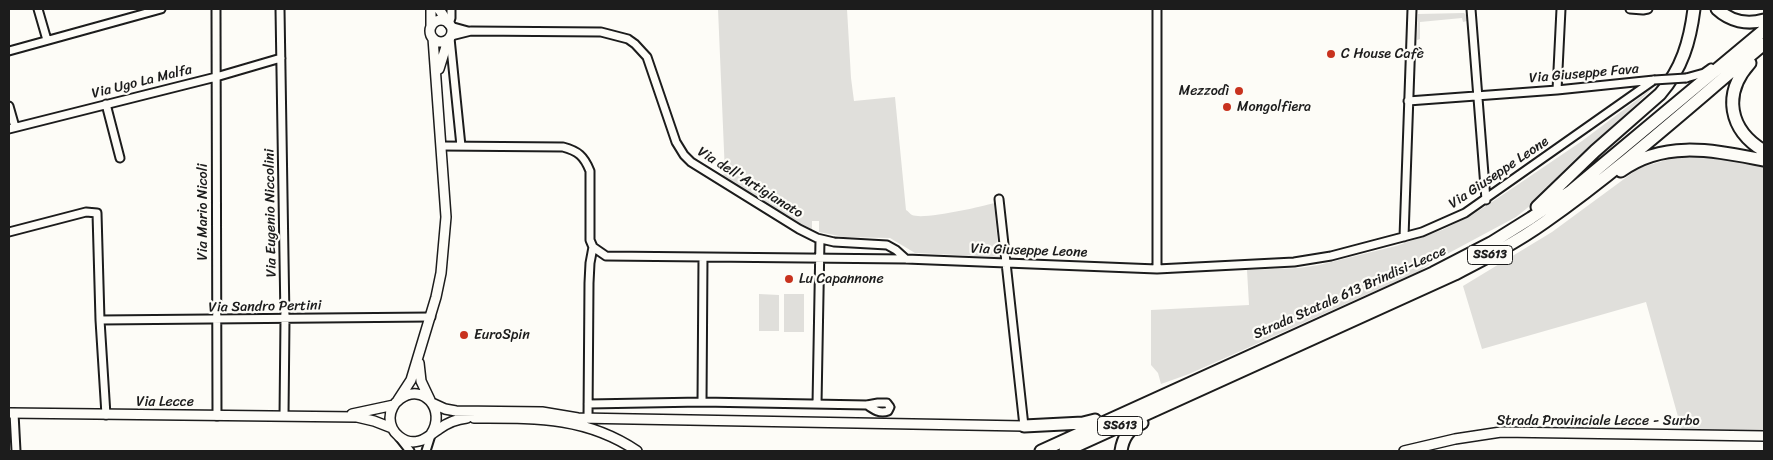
<!DOCTYPE html>
<html>
<head>
<meta charset="utf-8">
<style>
	body { margin:0 }
	#map { position:relative; width:1773px; height:460px; overflow:hidden; background:#fdfcf7; font-family:Sriracha,sans-serif }
	canvas { display:block }
	.frame { position:absolute; inset:0; border:10px solid #1c1c1c; pointer-events:none }
</style>
</head>
<body>
<div id="map">
<canvas width="1773" height="460"></canvas>
<div class="frame"></div>
</div>
<script>
const c = document.querySelector('canvas').getContext('2d');
c.lineJoin = 'round';
function fillPath(path, color) { c.fillStyle = color; c.fill(path, 'evenodd'); }
function trace(path, color, width, dash) { c.strokeStyle = color; c.lineWidth = width; c.lineCap = dash ? 'butt' : 'round'; c.setLineDash(dash || []); c.stroke(path); }
function drawText(font, color, halo, rows, align = 'center') {
  c.font = font + ' Sriracha,sans-serif'; c.lineWidth = 4.5; c.setLineDash([]); c.textBaseline = 'middle'; c.strokeStyle = halo; c.fillStyle = color; for (const [text, x, y, turn = 0] of rows) {
    c.save(); c.translate(x, y); c.rotate((+turn || 0) * Math.PI / 180); c.textAlign = isNaN(turn) ? turn : align; if (halo) c.strokeText(text, 0, 0); c.fillText(text, 0, 0); c.restore();
  }
}
const green = new Path2D(`
	M718,9H847L851,78L854,101L895,97L906,210C908,211 910,214 912,215C924,220 980,207 994,203L999,257L915,253L890,238L844,237L819,232V221H812V230L722,178V175L725,174Z
	M1464,13L1466,15L1467,21L1463,22L1462,18L1420,22V39L1417,40L1418,14Z
	M1654,87L1536,201L1516,217L1434,261L1420,271L1189,374L1161,384L1158,373L1151,365V310L1249,305L1247,270L1299,268L1319,265L1396,246L1442,230L1472,215L1501,196L1582,141Z
	M1704,155L1764,166V432L1682,431L1646,302L1482,349L1463,286L1552,232L1639,168L1680,156Z
	M759,294L779,295V331H759Z
	M784,294H804V332H784Z`);
const minor = new Path2D(`
	M38,9L47,40
	M216,9L217,416
	M280,9L285,319L284,416
	M1157,9V269
	M1471,9L1486,200
	M1630,9L1643,10L1648,9
	M449,24L451,18V9
	M450,26L468,31
	M451,36L471,31L601,32L628,39L635,44L647,57L676,142L684,155L691,162L799,229L817,238L834,242L887,245L896,250L906,259
	M450,38L461,146
	M9,51L161,9
	M1686,78L1704,73L1711,68
	M1557,90L1561,9
	M1408,101L1557,90L1654,80
	M106,104L120,158
	M9,106L15,127
	M9,129L216,77L281,58
	M441,146L563,147C578,151 584,156 590,171V240L593,247L606,256L906,259L1157,269L1294,262L1331,256L1422,232L1465,213L1654,80
	M999,199L1024,426
	M9,232L86,212L97,213L100,320L106,415
	M1404,237L1412,9
	M100,320L431,317
	M702,402L703,257
	M588,404L702,402L867,405L878,403H887L890,407L888,411C880,414 874,410 867,405
	M817,404L820,239
	M14,413L16,451
	M588,418L589,283L590,263L593,247
	M399,437L410,451
	M426,451L431,435`);
const tertiary = new Path2D(`
	M431,9V27
	M439,9L448,23
	M430 31a11 11 0 1 1 22 0a11 11 0 1 1-22 0Z
	M439,69L448,40
	M419,363L421,381L430,400
	M398,400L411,380L436,297L441,273L446,217L433,38
	M432,403L445,409L456,411L542,412L578,418L1024,426
	M9,413L357,417L374,421L392,428
	M352,414L394,405
	M474,418C534,418 585,416 637,451
	M431,434C447,410 423,382 400,399C394,403 390,411 390,418C390,433 405,445 419,441C427,439 432,433 439,429C447,423 457,419 467,418
	M1404,451L1455,439L1501,432L1764,436`);
const trunk = new Path2D(`
	M1717,9C1730,21 1747,25 1764,20
	M1750,63C1722,94 1729,130 1764,151
	M1621,171C1665,139 1715,151 1764,160
	M1537,207L1595,151L1660,94C1682,69 1690,41 1694,9
	M1024,426L1083,423L1095,420
	M1041,451L1433,273L1491,243L1531,218L1571,191L1764,30
	M1065,451L1455,274C1486,258 1517,242 1545,222C1622,168 1692,104 1764,44
	M1121,451C1123,437 1129,429 1142,423`);
const minorBridge = new Path2D(`
	M1654,80L1686,78`);
const markers = [
	[1331,54,5,"#c8321e"],
	[1239,91,5,"#c8321e"],
	[1227,107,5,"#c8321e"],
	[789,279,5,"#c8321e"],
	[464,335,5,"#c8321e"]
];
const shields = [
	[1490,255,45],
	[1120,426,45]
];
const shieldNames = [
	["SS613",1490,255],
	["SS613",1120,426]
];
const poiNames = [
	["C House Cafè",1341,54],
	["Mezzodì",1229,91,"right"],
	["Mongolfiera",1237,107],
	["Lu Capannone",799,279],
	["EuroSpin",474,335]
];
const streetNames = [
	["Via Giuseppe Fava",1584,74,-5],
	["Via Ugo La Malfa",142,82,-14],
	["Via Giuseppe Leone",1499,173,-34],
	["Via dell'Artigianato",750,183,32],
	["Via Mario Nicoli",203,212,-90],
	["Via Eugenio Niccolini",271,213,-91],
	["Via Giuseppe Leone",1029,251,2],
	["Strada Statale 613 Brindisi-Lecce",1350,293,-24],
	["Via Sandro Pertini",265,307,-1],
	["Via Lecce",165,402],
	["Strada Provinciale Lecce - Surbo",1598,421]
];
fillPath(green, '#e0dfdb');
trace(minor, '#1c1c1c', 11);
trace(tertiary, '#1c1c1c', 12);
trace(trunk, '#1c1c1c', 15);
trace(minor, '#fdfcf7', 7);
trace(tertiary, '#fdfcf7', 9);
trace(trunk, '#fdfcf7', 11);
trace(minorBridge, '#1c1c1c', 11, []);
trace(minorBridge, '#fdfcf7', 7);
for (const [x, y, r, color] of markers) { const dot = new Path2D(); dot.arc(x, y, r, 0, 2 * Math.PI); c.fillStyle = color; c.fill(dot); trace(dot, '#fdfcf7', 2); }
for (const [x, y, w] of shields) { const box = new Path2D(); box.roundRect(x - w / 2, y - 9.5, w, 19, 4); c.fillStyle = '#fdfcf7'; c.fill(box); trace(box, '#1c1c1c', 1); }
drawText('bold 12px', '#1c1c1c', null, shieldNames);
drawText('14px', '#1c1c1c', '#fdfcf7', poiNames, 'left');
drawText('14px', '#1c1c1c', '#fdfcf7', streetNames);
</script>
</body>
</html>
